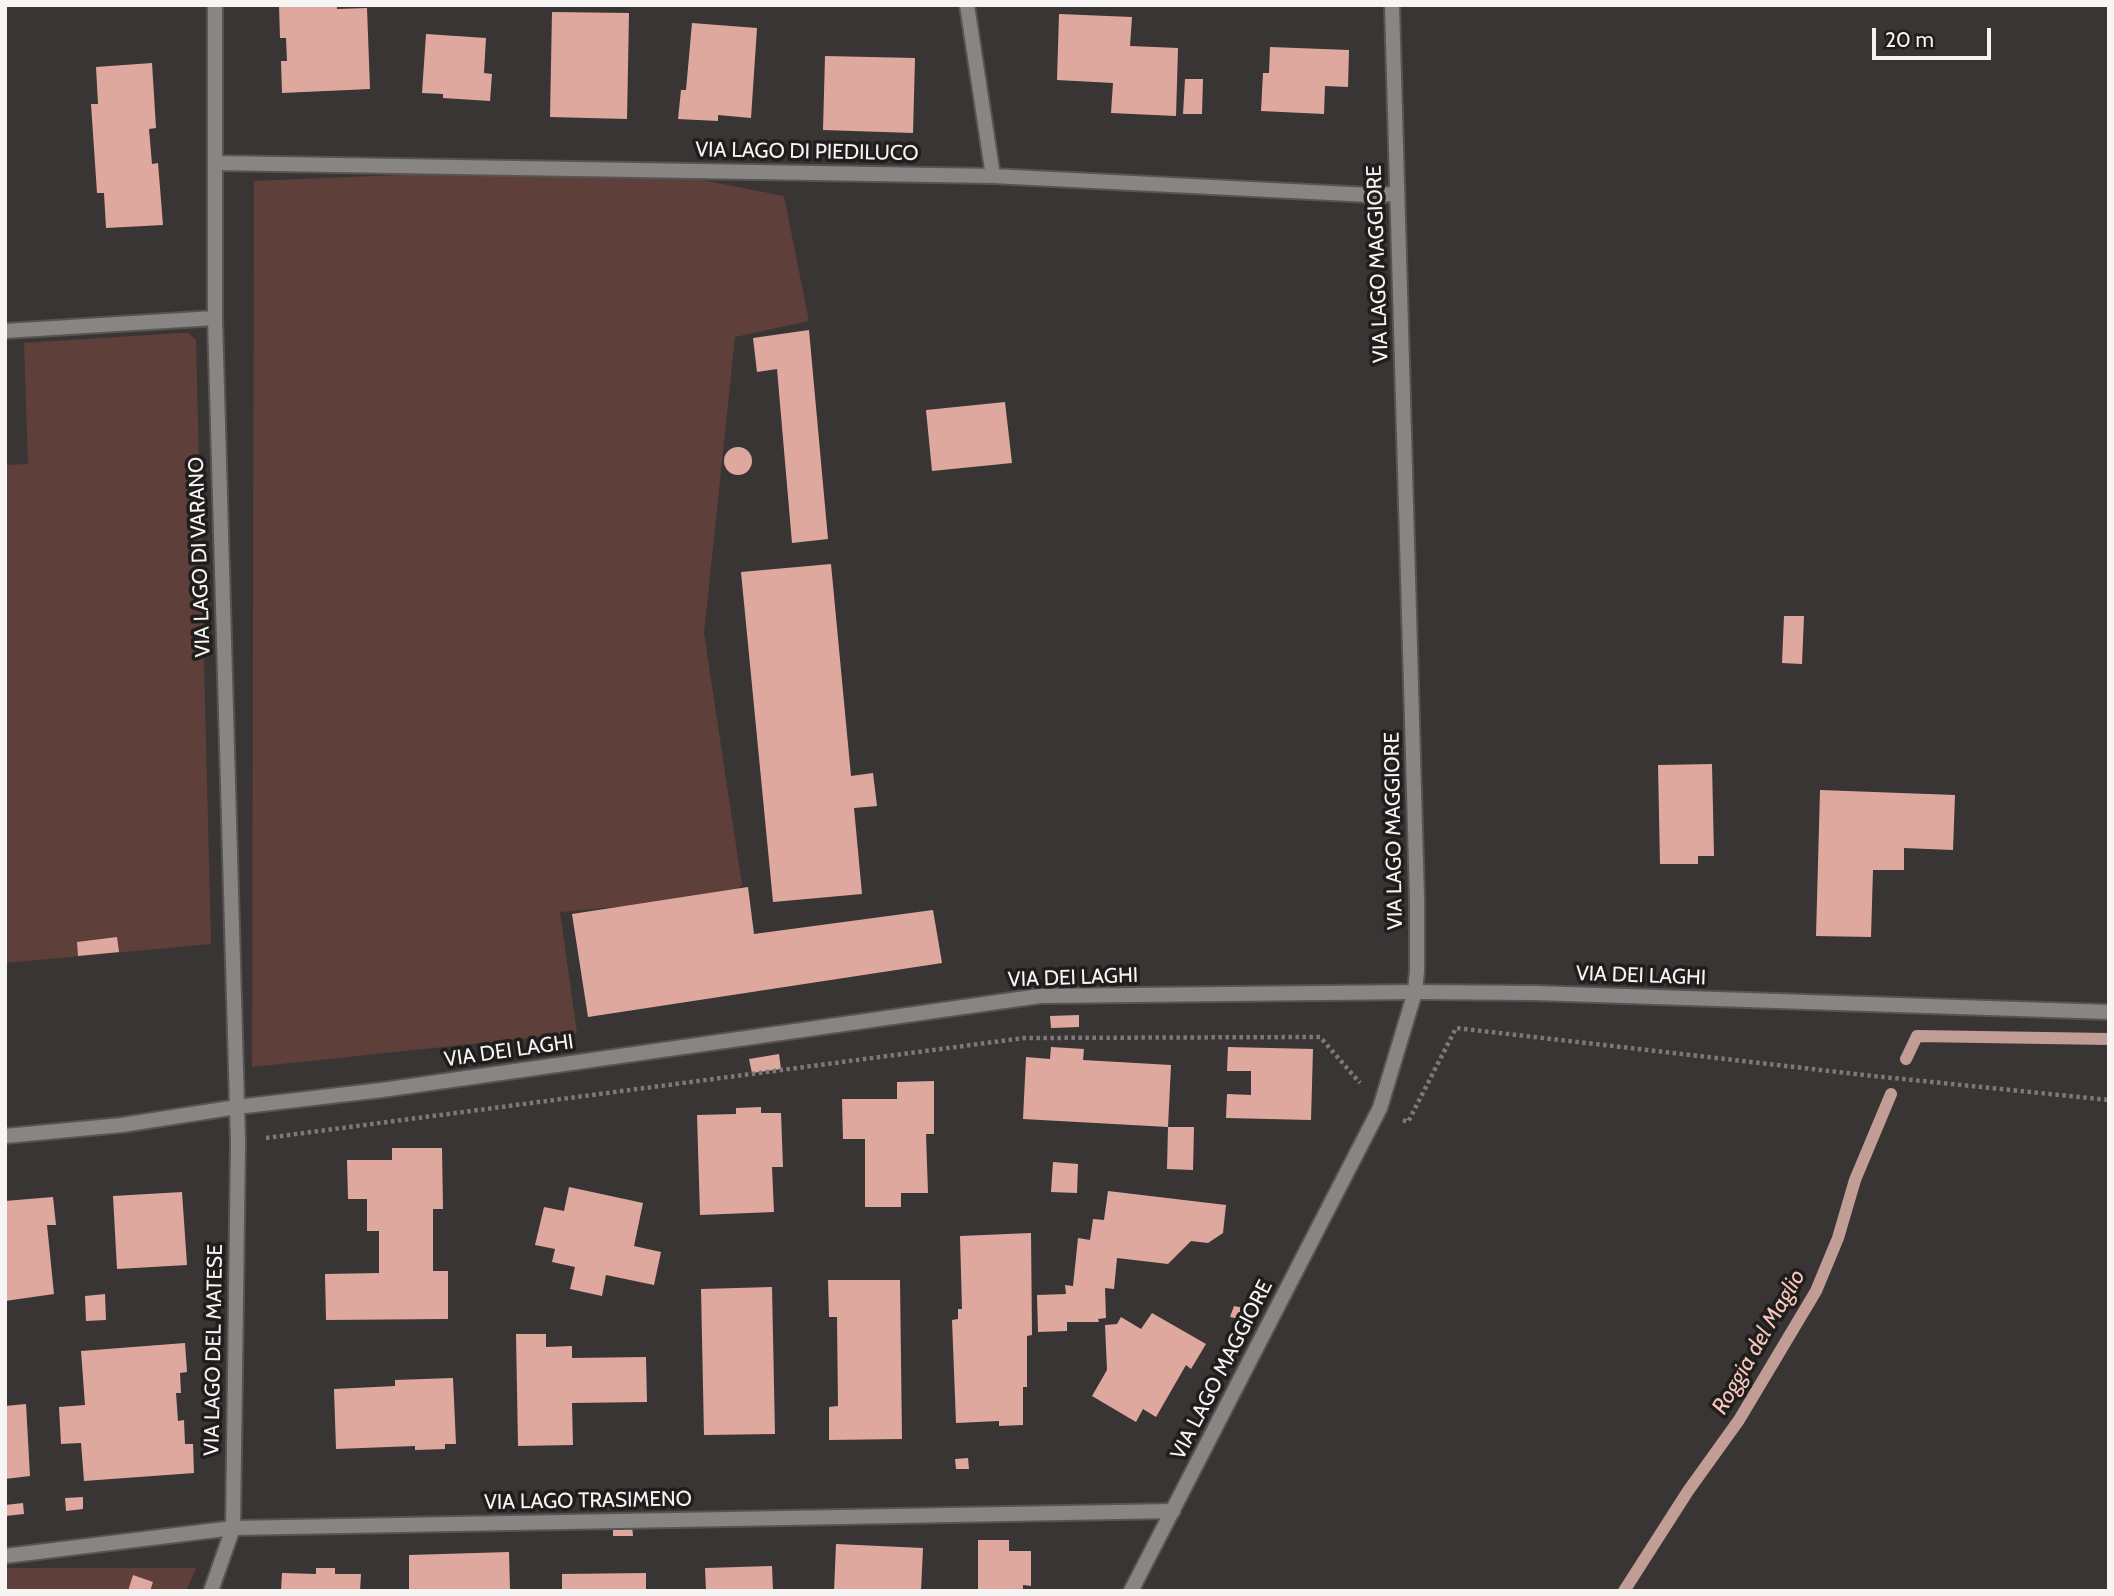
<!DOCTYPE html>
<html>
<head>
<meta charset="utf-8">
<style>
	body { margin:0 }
	#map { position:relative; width:2114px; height:1596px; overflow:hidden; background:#3a3535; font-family:Cabin,sans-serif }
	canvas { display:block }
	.frame { position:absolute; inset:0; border:7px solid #f7f4f4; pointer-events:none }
	.scale { position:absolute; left:1872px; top:28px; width:119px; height:32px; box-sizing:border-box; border:4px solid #f7f4f4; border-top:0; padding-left:9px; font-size:21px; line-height:24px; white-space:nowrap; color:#f7f4f4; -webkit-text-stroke:5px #201e1d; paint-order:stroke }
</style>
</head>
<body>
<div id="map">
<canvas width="2114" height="1596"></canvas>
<div class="frame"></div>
<div class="scale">20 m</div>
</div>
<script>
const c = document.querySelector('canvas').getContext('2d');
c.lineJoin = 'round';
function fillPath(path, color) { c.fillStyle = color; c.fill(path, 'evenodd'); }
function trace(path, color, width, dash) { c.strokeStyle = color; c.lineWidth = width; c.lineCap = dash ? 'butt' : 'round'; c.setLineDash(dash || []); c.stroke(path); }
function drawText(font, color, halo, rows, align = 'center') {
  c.font = font + ' Cabin,sans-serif'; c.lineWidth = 7; c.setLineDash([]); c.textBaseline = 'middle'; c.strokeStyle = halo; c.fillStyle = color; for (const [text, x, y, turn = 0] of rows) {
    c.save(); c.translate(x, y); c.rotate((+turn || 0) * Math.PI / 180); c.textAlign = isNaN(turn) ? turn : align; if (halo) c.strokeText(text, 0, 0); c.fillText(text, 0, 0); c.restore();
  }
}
const green = new Path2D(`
	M666,173L784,196L809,321L735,337L704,633L742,885L728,897L560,912L577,1033L252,1067L254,181L423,174Z
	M180,333H188L196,340L211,944L5,963V465L28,464L24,343Z
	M5,1568H196L186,1591H5Z`);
const stream = new Path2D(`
	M1906,1059L1917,1036L2109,1039
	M1624,1591L1688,1491L1739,1420L1816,1291L1838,1238L1855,1180L1891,1094`);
const building = new Path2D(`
	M279,5H337V9L367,8L370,89L282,93L281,61H287L286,38H280Z
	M552,12L629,13L627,119L550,117Z
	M1059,14L1132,17L1130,46L1178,48L1176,116L1111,113L1113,83L1057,80Z
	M692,23L757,28L751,118L718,115V121L678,119L681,90H686Z
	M426,34L486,38L484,73L492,74L490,101L443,98V94L422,93Z
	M1270,47L1349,50L1348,87L1325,86L1324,114L1261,111L1263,73H1269Z
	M825,56L915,58L913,133L823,130Z
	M152,63L156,128L149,129L152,164L158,163L163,225L106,228L104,193H97L91,104H98L96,67Z
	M1185,79H1203L1202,114H1183Z
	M809,330L828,539L792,543L777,369L757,372L753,338Z
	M1005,402L1012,463L932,471L926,410Z
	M724 461a14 14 0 1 1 28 0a14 14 0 1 1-28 0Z
	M831,564L851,776L873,773L877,806L854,808L862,894L773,902L741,572Z
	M1784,616H1804L1802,664L1782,663Z
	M1712,764L1714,856H1698V864H1660L1658,765Z
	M1820,790L1955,795L1953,850L1904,848V870H1873L1871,937L1816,936Z
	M748,887L754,934L933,910L942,963L588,1017L572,914Z
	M117,937L119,952L78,956L77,942Z
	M1079,1015V1027L1051,1028L1050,1016Z
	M1051,1047L1084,1049L1083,1060L1171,1065L1168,1127H1194L1193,1170L1167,1169L1168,1127L1023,1119L1026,1057L1050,1059Z
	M1228,1047L1313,1049L1311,1120L1226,1118L1227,1094L1251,1095V1071H1227Z
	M779,1054L781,1069L752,1073L749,1059Z
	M934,1081V1134H926L928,1193H901V1207H865V1139H843L842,1099H897V1082Z
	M761,1107V1113H781L783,1167H772L774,1212L700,1215L697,1115L736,1114V1108Z
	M392,1148H442L443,1209H433V1271H448V1319L326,1320L325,1274L379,1273V1231H367V1199H348L347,1160H392Z
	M1053,1162L1078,1164L1077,1193L1051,1192Z
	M569,1187L643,1203L634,1246L661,1252L654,1285L606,1275L602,1296L570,1289L575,1267L552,1262L555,1249L535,1245L544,1207L564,1211Z
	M1108,1191L1226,1205L1223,1233L1208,1243L1191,1241L1168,1264L1117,1258L1114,1289L1105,1288L1106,1318L1098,1319L1099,1322H1067V1331L1038,1332L1037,1295L1066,1294L1065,1285L1073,1286L1078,1238L1090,1240L1093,1219L1104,1220Z
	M182,1192L187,1265L117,1269L113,1196Z
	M53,1197L56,1225H47L54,1294L5,1301V1201Z
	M1031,1233L1032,1335L1027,1336V1387H1023V1425L999,1426V1421L956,1423L952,1320L958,1319V1309H962L960,1236Z
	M828,1280H900L902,1439L829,1440V1407L838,1406L837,1317H829Z
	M772,1287L775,1434L704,1435L701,1289Z
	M105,1294L106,1320L86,1321L85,1296Z
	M1234,1306L1244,1308L1240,1319L1230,1317Z
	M1152,1313L1206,1344L1191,1369L1186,1365L1156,1417L1143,1409L1136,1422L1092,1396L1107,1370L1105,1325L1117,1324L1121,1317L1141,1329Z
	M516,1334H546V1347L572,1346V1358L646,1357L647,1402L572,1403L573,1445L518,1446Z
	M185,1343L187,1372L180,1373L181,1393H176L178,1421L184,1420L185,1444H193L194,1473L84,1481L81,1443L61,1444L59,1407L85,1405L81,1351Z
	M453,1378L456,1444H445V1449L415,1450V1446L336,1449L334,1389L395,1386V1380Z
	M26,1404L30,1476L5,1479V1406Z
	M968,1458L969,1469H956L955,1459Z
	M83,1497V1509L66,1511L65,1498Z
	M23,1503L24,1514L5,1516V1505Z
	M632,1525L633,1536H613V1526Z
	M978,1540H1009V1551H1031V1586L1023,1585V1591H978Z
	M836,1544L923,1548L921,1591H834Z
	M509,1552L510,1589L409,1591V1555Z
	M772,1566L773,1591H706L705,1568Z
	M316,1568H335V1574H361L360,1591H281L282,1573L316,1574Z
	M646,1573V1591H562V1574Z
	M133,1575L153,1582L150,1591H128Z`);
const path = new Path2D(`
	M1403,1120L1408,1122L1456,1028L1873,1076L2109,1100
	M266,1138L1024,1038L1320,1037L1360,1083`);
const minor = new Path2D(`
	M967,5L993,176
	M217,163L993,176L1370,195L1397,194
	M5,331L215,318
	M5,1136L122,1125L237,1107L382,1090L1040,996L1415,992L1535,993L2109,1012
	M5,1556L233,1528L1173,1511
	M211,1591L233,1528L238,1142L215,318V5`);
const tertiary = new Path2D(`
	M1131,1591L1380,1108L1415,992L1417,971V899L1392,5`);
const streetNames = [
	["VIA LAGO DI PIEDILUCO",807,152,1],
	["VIA LAGO MAGGIORE",1378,264,-92],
	["VIA LAGO DI VARANO",200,557,-92],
	["VIA LAGO MAGGIORE",1394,831,-91],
	["VIA DEI LAGHI",1641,976,2],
	["VIA DEI LAGHI",1073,978,-2],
	["VIA DEI LAGHI",509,1051,-8],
	["VIA LAGO DEL MATESE",214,1350,-89],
	["VIA LAGO MAGGIORE",1222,1370,-63],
	["VIA LAGO TRASIMENO",588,1501,-1]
];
const waterNames = [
	["Roggia del Maglio",1759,1342,-60]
];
fillPath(green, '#5f3f39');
trace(stream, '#c29d96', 12);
fillPath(building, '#dfa89e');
trace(minor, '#585454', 18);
trace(tertiary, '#585454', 18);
trace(path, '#7d7979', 4.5, [3.5, 3.5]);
trace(minor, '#888585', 14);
trace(tertiary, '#888585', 14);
drawText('21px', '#f7f4f4', '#201e1d', streetNames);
drawText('italic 23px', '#f7c6bd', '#201e1d', waterNames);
</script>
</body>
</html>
